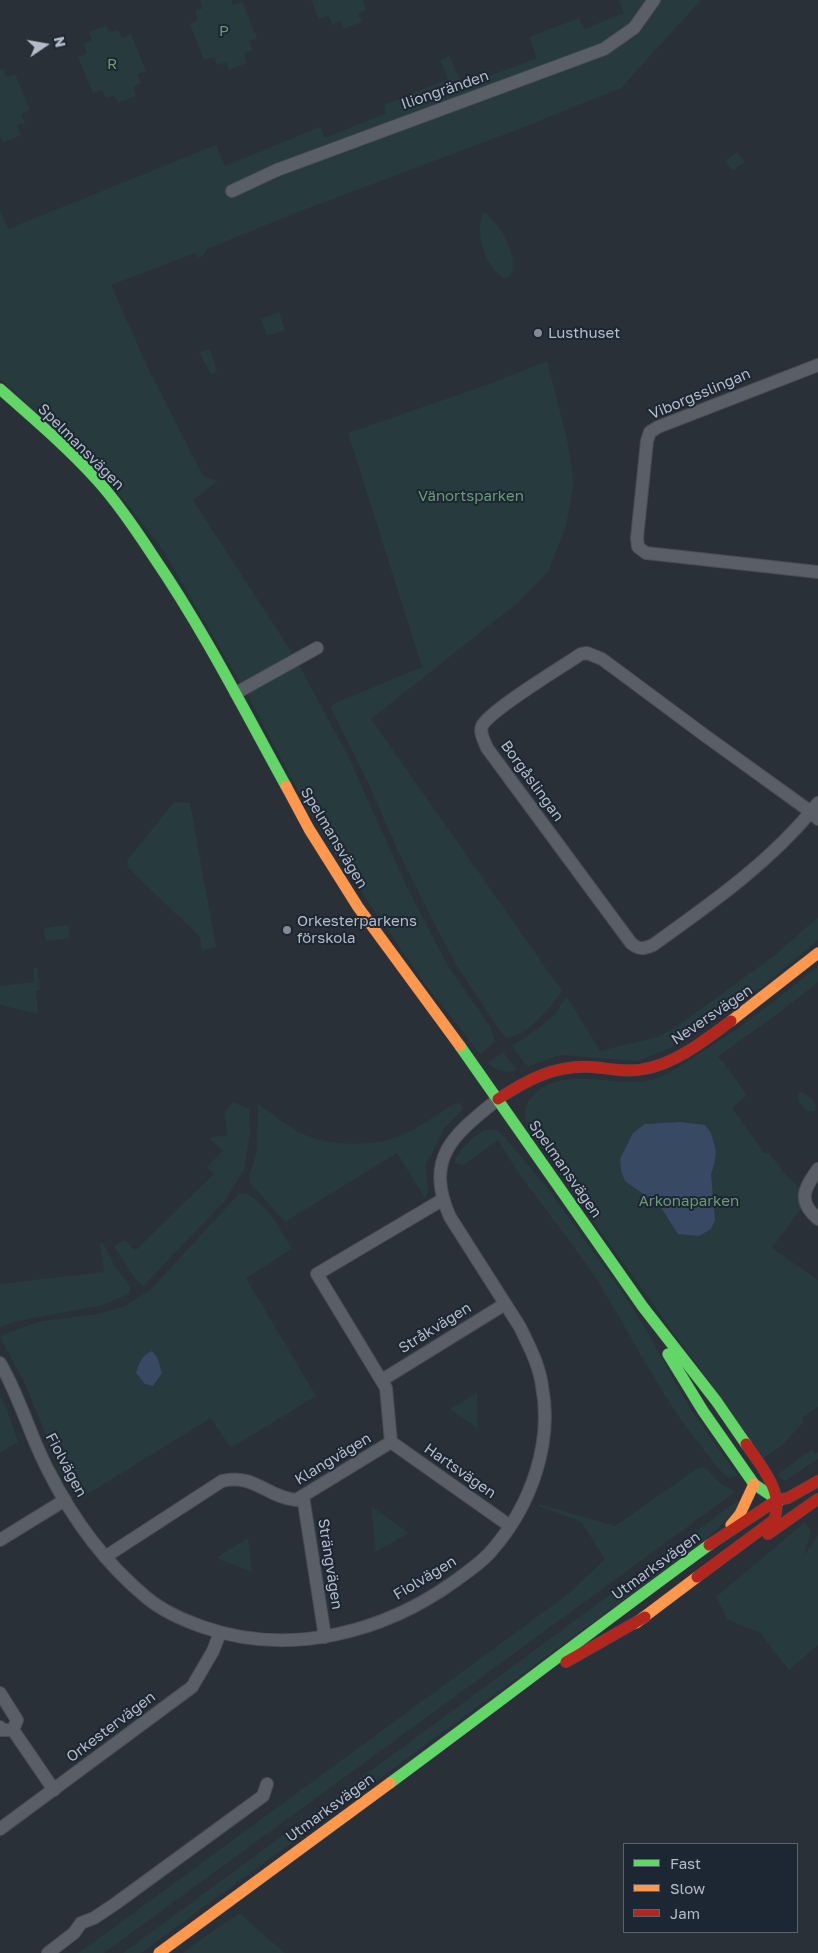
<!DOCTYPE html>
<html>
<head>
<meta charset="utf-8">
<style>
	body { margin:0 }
	#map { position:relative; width:818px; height:1953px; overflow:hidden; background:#2a3038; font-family:"Golos Text",sans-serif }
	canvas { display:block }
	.legend { position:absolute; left:623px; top:1843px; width:175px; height:90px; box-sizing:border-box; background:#1d2633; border:1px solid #59626f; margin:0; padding:6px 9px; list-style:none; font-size:15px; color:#b4bcc9 }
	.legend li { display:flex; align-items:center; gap:10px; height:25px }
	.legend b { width:25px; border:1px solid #59626f }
	.north { position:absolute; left:20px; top:20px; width:50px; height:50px; -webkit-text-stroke:4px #1d2633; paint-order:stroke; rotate:78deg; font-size:14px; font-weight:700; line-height:20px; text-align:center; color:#b4bcc9 }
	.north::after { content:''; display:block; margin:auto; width:18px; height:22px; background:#b4bcc9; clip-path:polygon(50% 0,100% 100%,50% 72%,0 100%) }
</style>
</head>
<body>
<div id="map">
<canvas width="818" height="1953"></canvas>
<ul class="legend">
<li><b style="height:6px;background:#63d668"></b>Fast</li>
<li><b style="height:6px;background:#ff974d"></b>Slow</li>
<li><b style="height:6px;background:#b3261e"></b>Jam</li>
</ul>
<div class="north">N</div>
</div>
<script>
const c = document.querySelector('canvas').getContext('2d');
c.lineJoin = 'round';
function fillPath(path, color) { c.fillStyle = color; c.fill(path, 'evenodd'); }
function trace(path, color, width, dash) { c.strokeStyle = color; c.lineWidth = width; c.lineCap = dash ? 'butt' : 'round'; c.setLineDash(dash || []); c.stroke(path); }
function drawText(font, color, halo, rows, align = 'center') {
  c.font = font + ' "Golos Text",sans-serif'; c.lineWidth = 4; c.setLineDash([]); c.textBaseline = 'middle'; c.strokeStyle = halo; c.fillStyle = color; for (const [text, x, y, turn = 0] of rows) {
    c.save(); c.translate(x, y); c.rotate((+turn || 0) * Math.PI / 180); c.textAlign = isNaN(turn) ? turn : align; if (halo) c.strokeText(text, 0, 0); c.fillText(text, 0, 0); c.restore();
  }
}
const green = new Path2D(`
	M200,0H231L233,5L242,1L257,38L249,41L252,50L244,54L247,63L229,70L226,62L217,65L214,57L204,60L190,24L198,20L195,11L203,8Z
	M311,0H365L363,1L366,10L358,13L362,22L344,29L340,21L332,25L328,16L319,19Z
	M619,0H701L621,88L514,131L293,214L207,249L203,256L198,258L195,253L111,285L147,366L203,476L218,481L193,500L294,656L241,684L163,550L125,501L72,444L0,379V210L8,229L216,145L225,166L320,127L325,138L386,113L384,105L448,79L440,60L449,56L463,86L537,58L529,37L579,18L584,29L624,13Z
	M106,25L109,33L118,30L122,38L131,34L146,71L137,74L141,83L133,87L136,96L118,103L114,95L106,98L102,90L93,93L78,57L87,53L84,44L92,41L89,32Z
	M3,69L6,77L15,74L30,110L22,114L25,123L17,126L21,135L3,143L0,136V70Z
	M737,152L745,162L733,171L725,161Z
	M484,213C499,220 526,268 506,279C486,269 473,232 484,213Z
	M279,312L285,330L267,336L261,319Z
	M210,349L217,372L211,374L199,352Z
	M547,361L567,439L574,483L566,526L548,572L515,605L371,719L562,991C550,1008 528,1036 506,1038L499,1030L455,963L433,921L399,853L367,780L331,708L333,704L422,667L348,433L492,383Z
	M299,665L350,760L406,885L448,966L491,1028L495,1042L480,1054L428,988L335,854L305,804L247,694Z
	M174,802L190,803L216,947L202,951L200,937L128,868L127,861Z
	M818,917V940L763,986L670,1048L638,1061L561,1055L529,1066L525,1064L512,1046C527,1036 542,1026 555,1014C560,1009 561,1002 567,997L600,1051L658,1037L680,1024L774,956Z
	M68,925L70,938L46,941L44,928Z
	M818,966V982L779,1013L717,1057L723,1062L747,1095L732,1108L765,1154L768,1152L786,1175L804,1192L805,1203L772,1248L818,1280V1407L802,1418L803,1423L781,1446L764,1458L572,1192L529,1128C518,1109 531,1092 550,1084C579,1071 620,1087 652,1080C666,1076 680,1066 692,1058C736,1031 778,999 818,966Z
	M33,968H37L40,990L36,991L38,1014L0,1005V986L34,982Z
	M503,1052L517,1070C507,1074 496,1071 488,1063Z
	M801,1092L813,1099L816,1108L814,1111H807L799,1102L798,1093Z
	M233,1102L249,1109L250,1132L244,1170L224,1202L143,1286L136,1280L114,1246L125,1240L135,1251L214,1174L207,1167L223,1151L209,1138L227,1135L225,1111Z
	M460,1103L464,1108L444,1128L431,1156L425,1164L428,1193L425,1198L397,1153L285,1222L250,1183L249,1176L257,1152L258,1104C275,1115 291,1130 310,1137C333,1146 378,1146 400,1136C419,1128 436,1115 453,1104Z
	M484,1130H498L546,1186L625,1296L644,1326L691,1410L738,1476L728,1478C715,1466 705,1451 694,1437C654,1385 627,1325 590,1270C561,1226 524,1186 498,1140L464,1165L454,1163C460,1148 471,1139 484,1130Z
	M245,1193C266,1202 281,1230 292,1249L246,1278L316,1396L231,1448L211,1418L78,1500L59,1467L25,1384L0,1337L7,1333L42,1321L98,1314L125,1306L150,1290L239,1194Z
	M100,1243H103L113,1263L130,1287L129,1294L103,1305L13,1322L0,1328V1284L104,1272Z
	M477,1393L478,1429L450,1409Z
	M0,1397L7,1409L18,1442L0,1453Z
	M812,1449L815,1454L818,1452V1459L785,1481L777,1475Z
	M703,1467C711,1470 714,1479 721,1484C726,1488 730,1487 735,1492L104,1953H79L571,1592L605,1559L581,1522L539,1506V1504L615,1526L698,1468Z
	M740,1499L735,1512L704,1541L141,1953H123Z
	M371,1506L409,1533L376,1552Z
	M805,1522L811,1531L804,1556L818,1535V1645L789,1670L759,1632L728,1620L716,1597Z
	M248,1538L252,1572L216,1558Z
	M239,1913L285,1953H182Z`);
const water = new Path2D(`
	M680,1122L705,1125L711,1133L716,1151L714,1165L711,1174L715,1220L711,1229L699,1236L678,1234L660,1206L625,1181L621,1171L620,1159L633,1133L645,1124Z
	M152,1351L157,1357L162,1373L153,1386L145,1384L136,1373C139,1363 142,1355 152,1351Z`);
const street = new Path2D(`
	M232,191L277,170L604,49L634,28L654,0
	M818,365L658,427L650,432L647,441L637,538L638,547L646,553L818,572
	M236,693L317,648
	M818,803C773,860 712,903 653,945C644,949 639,950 631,943L487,748C485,742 479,733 482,726C490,710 562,667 581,654L587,653L602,659L707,737L811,812L818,819
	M818,1169C804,1189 797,1201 818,1219
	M0,1363C20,1397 30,1436 48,1470C72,1518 106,1564 147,1598C164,1612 183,1620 203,1627C289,1657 383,1633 455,1581C468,1571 483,1562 493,1549C531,1505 553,1443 542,1386C539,1364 529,1346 520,1327L450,1217C423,1157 455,1134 498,1099
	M382,1380L505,1304
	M391,1442L510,1526
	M303,1496L325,1637
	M0,1540L65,1500
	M105,1557L222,1481C253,1473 267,1497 296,1500L391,1442L386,1388L317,1274L442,1200
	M0,1693L17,1720L13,1730
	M0,1727L2,1730H13
	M13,1730L54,1790
	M0,1829L192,1687L213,1651L220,1633
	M48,1953L74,1933L81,1923L94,1918L115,1904L263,1796L267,1784`);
const fast = new Path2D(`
	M0,389C33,418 67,447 97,480C118,503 136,530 153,556C203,629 243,708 286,786
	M460,1046L643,1307L717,1402L746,1444
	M668,1354L703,1411L754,1484L779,1501
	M390,1783C497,1704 602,1623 709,1545`);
const slow = new Path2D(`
	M286,786L309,829L358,907L460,1046
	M731,1021L818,953
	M731,1525L740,1514L754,1484
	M636,1623L697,1577
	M159,1953L390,1783`);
const jam = new Path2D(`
	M498,1099C527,1080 554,1065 591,1067C608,1068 626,1073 644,1069C677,1063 705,1040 731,1021
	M768,1534L818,1499
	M709,1545L777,1500L788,1498L818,1481
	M697,1577L774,1520C785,1493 761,1466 746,1444
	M566,1662L645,1617`);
const markers = [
	[538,333,5,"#848b96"],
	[287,930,5,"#848b96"]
];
const parkNames = [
	["P",224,31],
	["R",112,64],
	["Vänortsparken",471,496],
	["Arkonaparken",689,1201]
];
const streetNames = [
	["Iliongränden",445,90,-19],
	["Viborgsslingan",700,394,-23],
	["Spelmansvägen",81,447,45],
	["Borgåslingan",532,781,54],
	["Spelmansvägen",334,838,59],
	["Neversvägen",712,1015,-34],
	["Spelmansvägen",565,1169,55],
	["Stråkvägen",435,1328,-32],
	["Klangvägen",333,1459,-31],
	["Fiolvägen",66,1465,62],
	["Hartsvägen",460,1471,35],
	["Strängvägen",330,1564,81],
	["Utmarksvägen",656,1566,-36],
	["Fiolvägen",425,1578,-31],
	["Orkestervägen",111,1727,-37],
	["Utmarksvägen",330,1808,-36]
];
const poiNames = [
	["Lusthuset",548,333],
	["Orkesterparkens",297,921],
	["förskola",297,938]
];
fillPath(green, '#273a3e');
fillPath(water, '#384963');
trace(street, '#484c53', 14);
trace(fast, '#484c53', 12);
trace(slow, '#484c53', 12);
trace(jam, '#484c53', 12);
trace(street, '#5a5e66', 12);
trace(fast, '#63d668', 11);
trace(slow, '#ff974d', 11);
trace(jam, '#b3261e', 11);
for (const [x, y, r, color] of markers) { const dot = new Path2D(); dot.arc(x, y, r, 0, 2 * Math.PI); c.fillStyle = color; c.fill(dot); trace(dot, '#1d2633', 2); }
drawText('15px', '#6b9a76', '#1d2633', parkNames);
drawText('15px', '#b4bcc9', '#1d2633', streetNames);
drawText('15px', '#b4bcc9', '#1d2633', poiNames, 'left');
</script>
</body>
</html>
